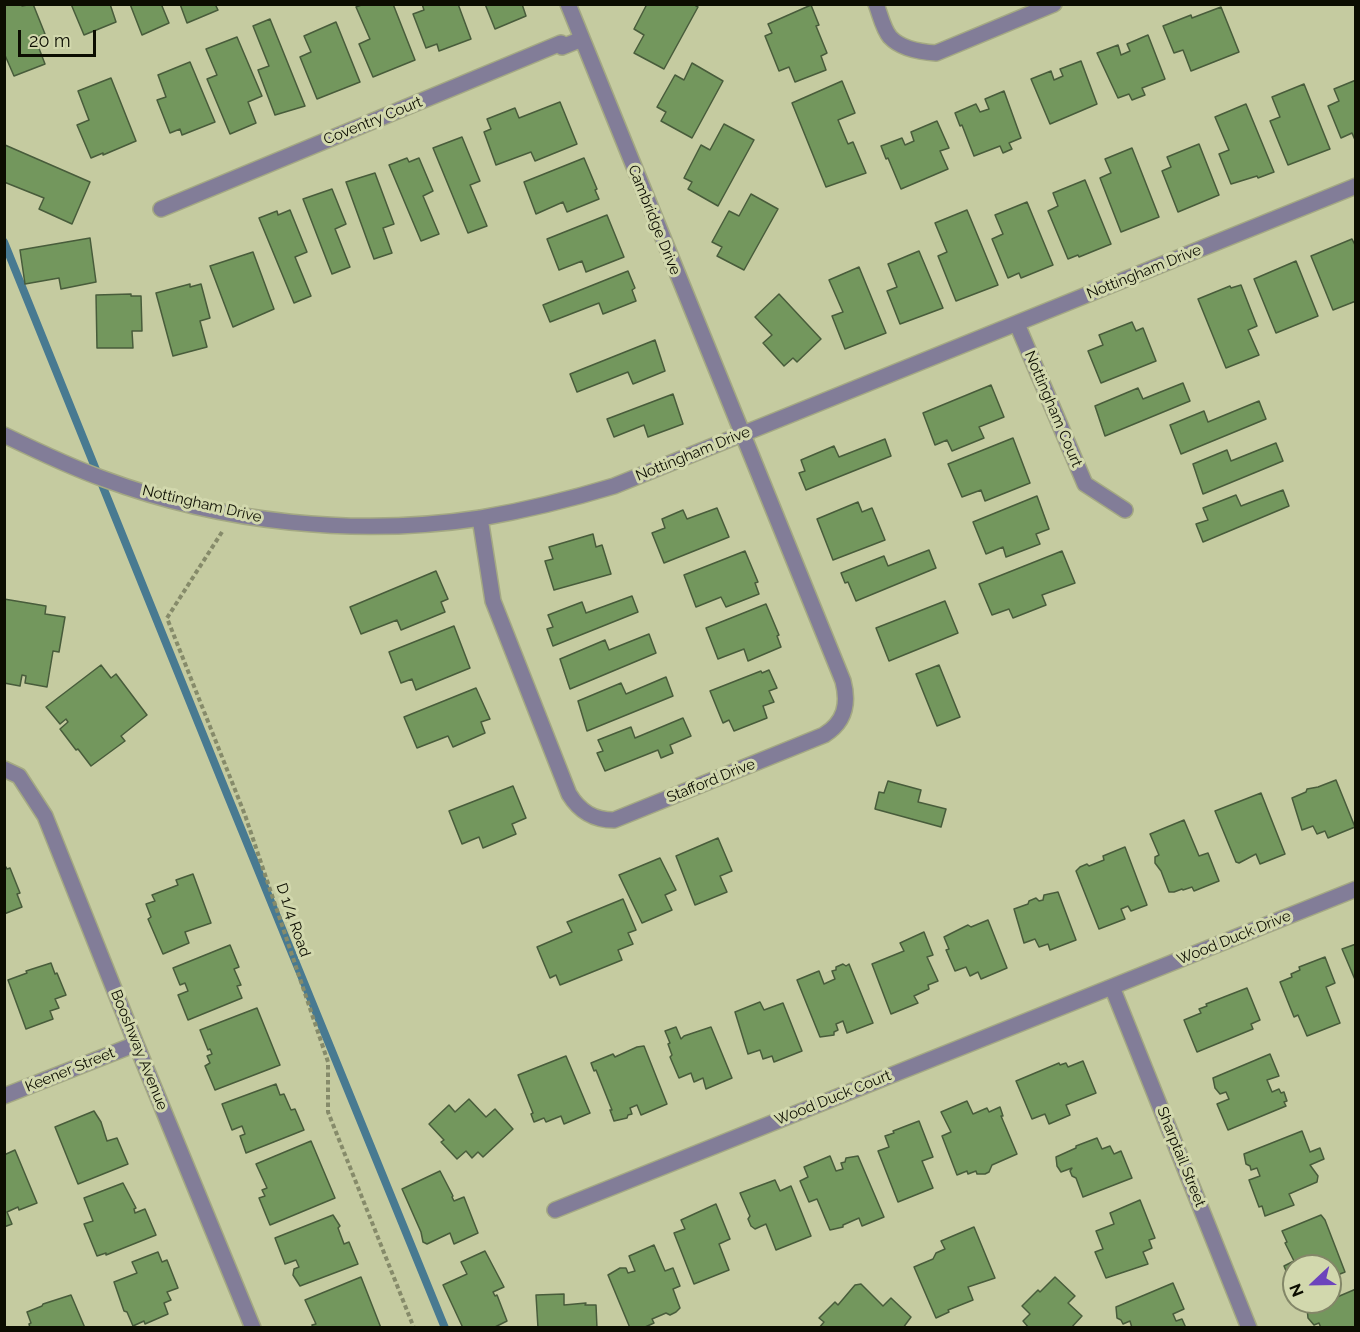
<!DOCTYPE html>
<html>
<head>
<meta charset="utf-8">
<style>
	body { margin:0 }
	#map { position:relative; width:1360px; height:1332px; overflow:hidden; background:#c5cba0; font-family:Raleway,sans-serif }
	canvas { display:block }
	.frame { position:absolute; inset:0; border:6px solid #0c0d01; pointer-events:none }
	.north { position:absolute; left:1282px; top:1254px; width:60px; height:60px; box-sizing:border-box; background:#d2d8ad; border:2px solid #838768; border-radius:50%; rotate:248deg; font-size:16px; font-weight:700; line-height:24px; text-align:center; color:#0c0d01 }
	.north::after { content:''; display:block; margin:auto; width:21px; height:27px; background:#6c44bc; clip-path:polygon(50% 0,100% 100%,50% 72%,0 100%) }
	.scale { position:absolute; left:18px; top:30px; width:78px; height:27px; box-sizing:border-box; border:3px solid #0c0d01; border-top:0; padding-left:8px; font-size:18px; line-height:21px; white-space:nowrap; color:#0c0d01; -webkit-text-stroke:4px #d2d8ad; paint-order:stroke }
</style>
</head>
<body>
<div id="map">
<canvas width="1360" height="1332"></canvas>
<div class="frame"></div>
<div class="north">N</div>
<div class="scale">20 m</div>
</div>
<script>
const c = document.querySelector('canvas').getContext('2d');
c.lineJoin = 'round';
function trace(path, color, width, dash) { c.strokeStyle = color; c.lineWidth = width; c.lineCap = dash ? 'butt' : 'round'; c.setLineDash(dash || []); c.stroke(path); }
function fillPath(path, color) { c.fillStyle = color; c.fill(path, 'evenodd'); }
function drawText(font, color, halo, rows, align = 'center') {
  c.font = font + ' Raleway,sans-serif'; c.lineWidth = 6; c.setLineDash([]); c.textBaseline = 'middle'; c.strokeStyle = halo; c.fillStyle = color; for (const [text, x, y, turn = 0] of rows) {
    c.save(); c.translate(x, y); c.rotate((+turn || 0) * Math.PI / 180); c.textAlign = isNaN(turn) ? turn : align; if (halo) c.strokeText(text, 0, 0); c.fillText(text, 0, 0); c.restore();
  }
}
const stream = new Path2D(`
	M4,242L227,794L445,1328`);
const building = new Path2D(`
	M4,4H21L22,6L33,4L45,34L35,38L45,64L14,76L4,53Z
	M71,4H110L116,22L84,35Z
	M130,4H165L162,6L169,23L142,35Z
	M180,4H215L218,10L187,23Z
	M364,4H393L415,60L373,77L359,44L370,39L356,7Z
	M422,4H458L471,39L439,51L437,44L426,48L413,14L424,10Z
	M485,4H522L526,16L495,29Z
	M647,4H693L698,7L664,69L634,53L644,35L634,29Z
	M811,5L819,25L816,26L827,53L821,56L826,70L795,82L789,67L779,71L765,36L772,33L768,24Z
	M1221,7L1239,52L1191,71L1183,50L1174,53L1163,26L1191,15L1192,18Z
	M270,19L305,106L275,115L258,70L269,66L253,26Z
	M336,22L360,82L317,99L300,57L311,52L304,36Z
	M1148,35L1165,79L1142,88L1145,95L1132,100L1129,94L1118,98L1097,53L1118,45L1121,55L1130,51L1127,44Z
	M237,37L262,96L248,102L256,123L230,134L207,79L217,75L206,49Z
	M1081,61L1097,104L1050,124L1031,79L1051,71L1054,80L1063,76L1060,69Z
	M190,62L215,122L182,135L180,129L170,133L157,100L166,97L158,75Z
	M692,63L723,81L692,138L661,121L666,112L657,107L675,75L684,80Z
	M111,78L136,141L103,155V153L91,158L77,125L89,120L78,91Z
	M1356,80V140H1355L1352,133L1341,138L1328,106L1339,101L1334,89Z
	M842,81L855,113L838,120L848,144L853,142L866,173L826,187L792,103Z
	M1304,84L1330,149L1288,165L1270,121L1280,117L1272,97Z
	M1004,91L1021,138L1009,143L1012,149L1003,153L1000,146L974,156L962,125L960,126L955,113L976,104L980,112L989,109L985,99Z
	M560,102L577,144L535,161L531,152L496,165L484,132L491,129L487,119L515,108L519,118Z
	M1246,104L1274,172L1258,178L1257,176L1231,184L1219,154L1229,150L1215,117Z
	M937,121L949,148L940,151L948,169L901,189L888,158L886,159L881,146L902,138L905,145L914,141L911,132Z
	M724,124L754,140L718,206L688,189L692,182L684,178L701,145L710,150Z
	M462,137L480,181L470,185L487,226L468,233L433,148Z
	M1199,144L1219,195L1178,212L1162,171L1171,167L1167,157Z
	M5,145L90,182L72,224L39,209L44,198L4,182Z
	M1132,148L1159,217L1121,232L1100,178L1111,173L1105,159Z
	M407,158L409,162L419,158L433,191L423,196L439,234L421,241L389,165Z
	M584,158L597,189L595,190L599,199L567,212L563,202L536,214L524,182Z
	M375,173L394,224L383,228L392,253L374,259L346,182Z
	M1085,180L1111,244L1079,257L1078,255L1068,259L1048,211L1058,206L1053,193Z
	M332,189L346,224L335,229L350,267L332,274L303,199Z
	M751,194L778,209L744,270L717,256L722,247L712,242L729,211L739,216Z
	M1027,202L1053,265L1021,278L1019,273L1008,278L992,239L1003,234L995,215Z
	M290,210L307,252L295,257L311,296L294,303L259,218L277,211L278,215Z
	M967,210L998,285L956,301L938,256L947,252L935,223Z
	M607,215L624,257L586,272L582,261L559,270L547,239Z
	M90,238L96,282L61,289L59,278L25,284L20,250Z
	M1352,239L1356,247V301L1333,310L1311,256Z
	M919,251L943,308L900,324L887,291L897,287L888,264Z
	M253,252L274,309L233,327L210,266Z
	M1296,261L1318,316L1276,333L1254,279Z
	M859,267L886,333L845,349L832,316L843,312L829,280Z
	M628,271L635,288L632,290L636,301L603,314L599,303L550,322L543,305Z
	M190,284V287L201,284L210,318L200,321L207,347L173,356L156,293Z
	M1241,285L1257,326L1248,330L1259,355L1226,368L1198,299L1230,286L1231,288Z
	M131,294V296H141L142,331H132L133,348H97L96,295Z
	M779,294L821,339L797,362L793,358L784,366L763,343L772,335L755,317Z
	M1132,322L1136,331L1143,328L1156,361L1101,383L1088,351L1103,345L1099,335Z
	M655,340L665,371L633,384L628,372L577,392L570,374Z
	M1183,383L1190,401L1105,436L1095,406L1138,388L1143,399Z
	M991,385L1004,417L979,427L984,438L952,451L947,440L935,445L923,413Z
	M673,394L683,424L648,437L644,425L614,437L607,419Z
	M1259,401L1266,419L1181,454L1170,425L1204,411L1208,422Z
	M1013,438L1030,483L985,501L981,490L962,497L948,464Z
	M885,439L891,456L806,490L799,473L805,471L801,460L834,446L839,457Z
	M1276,443L1283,461L1203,494L1193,464L1227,450L1231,461Z
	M1283,490L1289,506L1203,542L1196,524L1208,520L1203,508L1236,495L1241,506Z
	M1037,496L1049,529L1036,534L1040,544L1006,557L1003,547L986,554L973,522Z
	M858,502L862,512L872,508L885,540L833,560L817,519Z
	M717,508L729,537L664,563L652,533L665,528L662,519L683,510L687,519Z
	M593,534L596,547L602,545L611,574L554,590L545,561L553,559L549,547Z
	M929,550L936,568L856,601L848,582L845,583L841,573L884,556L888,566Z
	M745,551L758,582L755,583L759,594L726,607L721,597L696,607L684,575Z
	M1062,551L1075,583L1042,595L1046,605L1013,618L1009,609L992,615L979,584Z
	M436,571L448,599L441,602L445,612L401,630L397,620L361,634L350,607Z
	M632,596L638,612L553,646L547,629L553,627L548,615L582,602L586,613Z
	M4,599L46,606L45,614L65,617L59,652L53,651L47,687L25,683L26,676L22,675L20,686L4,683Z
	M945,601L958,633L889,661L876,628Z
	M766,604L779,635L777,636L781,647L748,661L744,649L718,659L706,628Z
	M454,626L470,668L416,690L412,679L401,683L389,652Z
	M649,634L656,653L570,689L560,659L605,640L609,650Z
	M101,665L111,678L116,674L147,715L121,736L125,741L91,766L78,749L76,750L60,729L68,722L66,719L60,724L46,707Z
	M939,665L960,717L937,726L916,674Z
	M769,670L777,688L769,691L774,702L763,706L767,718L734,731L729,720L723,723L710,691L761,671L762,673Z
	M666,677L673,696L587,731L578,701L621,683L626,694Z
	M476,688L490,719L481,722L485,733L453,747L448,736L417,748L404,717Z
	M683,718L691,736L670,745L673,753L661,758L658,750L605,771L597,753L603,751L598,740L631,727L635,738Z
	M1336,780L1355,827L1328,838L1325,831L1317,834L1313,826L1302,830L1292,798L1306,792L1307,789L1318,787Z
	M888,781L921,790L918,802L946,809L941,827L875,809L879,792L884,793Z
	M513,786L526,818L512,824L516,834L483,848L479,837L462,844L449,811Z
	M1261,793L1285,854L1260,864L1256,854L1239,863L1236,862L1215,811Z
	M1184,820L1199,856L1208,853L1219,881L1194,891L1192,887L1183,890L1182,889L1174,892H1169L1161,871L1155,863V857L1159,855L1150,834Z
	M718,838L732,871L720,876L727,892L695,905L676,856Z
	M1125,847L1147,905L1131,911L1128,906L1121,909L1125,919L1099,929L1076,871L1080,867L1087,864L1089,866L1104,860L1103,856Z
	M660,858L676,890L665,895L672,910L642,923L619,875Z
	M4,864L7,869L10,868L20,893L17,894L22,907L4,914Z
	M193,874L211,923L185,932L189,943L163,954L148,919L151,917L146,904L155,901L152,895L178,885L176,880Z
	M1058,892L1076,940L1050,950L1048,944L1039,947L1035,939L1024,943L1014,909L1028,904L1029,901L1036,898L1039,901L1043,900L1044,895Z
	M623,899L636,930L628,933L633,944L618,950L622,960L560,985L556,975L550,978L537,947L572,932L567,922Z
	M988,920L1007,968L981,979L978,972L970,976L966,967L955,971L946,950L949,949L944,937L968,925L971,927Z
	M924,932L933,955L927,957L938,981L928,985L929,989L914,996L918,1003L891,1014L872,964L904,951L900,943Z
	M1356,944V982L1342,949Z
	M230,945L239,967L234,969L241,985L237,986L242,998L188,1020L178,995L188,991L185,983L180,985L173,968Z
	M1325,957L1335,983L1326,987L1340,1023L1307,1036L1298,1015L1294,1017L1280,982L1292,977L1291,974L1300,970L1299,967Z
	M51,963L55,974L57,973L66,995L55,999L59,1008L50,1011L53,1019L26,1029L8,980L27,973L26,971Z
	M843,964L846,966L849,964L873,1023L847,1033L843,1021L836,1024L838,1030L834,1032V1035L820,1037L797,980L819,971L824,984L835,979L832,971L836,970V967Z
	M1247,988L1260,1020L1251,1024L1253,1029L1197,1052L1184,1020L1201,1013L1199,1009L1207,1006L1206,1004Z
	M760,1002L764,1010L783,1003L802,1051L774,1062L772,1056L763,1059L760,1050L748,1054L735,1012Z
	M257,1008L280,1065L215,1090L205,1066L210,1063L207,1056L212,1054L210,1049L208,1050L200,1030Z
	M676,1027L681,1039L684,1036L711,1027L732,1078L706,1089L703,1078L694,1082L691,1073L679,1078L670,1057L672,1055L668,1044L670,1043L665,1031Z
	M644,1046L667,1104L641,1115L637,1105L630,1108L632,1114L628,1115L627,1118L614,1121L610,1110H612L596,1070L594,1071L591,1063L613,1054L615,1057L637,1047Z
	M1270,1054L1279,1076L1267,1080L1272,1092L1279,1089L1281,1093L1284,1092L1287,1101L1284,1102L1286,1106L1228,1130L1217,1104L1229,1099L1226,1092L1220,1094L1215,1088L1213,1078Z
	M566,1056L590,1113L564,1124L561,1116L546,1122L544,1118L534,1122L531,1114L533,1113L518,1075Z
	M1083,1061L1096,1093L1066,1105L1070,1115L1049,1124L1045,1114L1032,1119L1016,1081L1059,1063L1060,1065L1066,1063L1068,1067Z
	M276,1084L280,1095L284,1094L291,1110L295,1109L304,1130L246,1153L240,1136L245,1134L242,1126L232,1130L222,1104Z
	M469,1099L486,1117L495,1109L513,1129L483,1157L478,1152L472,1158L466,1151L457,1159L441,1142L444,1140L429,1124L449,1105L455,1112Z
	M967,1101L973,1114L987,1108L989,1112L1000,1107L1003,1116H1001L1017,1154L992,1165L989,1172L985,1174H977L976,1171L968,1174L967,1171L957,1175L942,1136L951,1132L941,1112Z
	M94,1111L101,1122L107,1141L117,1138L128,1164L78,1184L55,1127Z
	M919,1121L933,1157L922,1161L933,1188L898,1202L878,1151L889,1147L885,1136L894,1133L893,1131Z
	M1302,1131L1310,1152L1320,1148L1324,1159L1310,1165L1318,1176L1317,1182L1289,1194L1294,1205L1265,1216L1262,1206L1259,1207L1249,1180L1260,1176L1257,1168L1251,1170L1250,1166L1246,1164L1244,1154Z
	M1097,1138L1102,1149L1110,1146L1114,1154L1121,1151L1132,1178L1083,1197L1076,1178L1072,1176L1070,1171L1072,1168L1061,1172L1057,1166L1056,1157L1076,1148V1146Z
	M311,1141L335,1198L270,1225L259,1198L265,1196L262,1190L267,1188L256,1164Z
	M15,1150L37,1203L19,1210L18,1207L7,1212L12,1224L4,1227V1155Z
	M830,1156L836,1171L843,1169L841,1163L845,1162L846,1158L858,1156L884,1217L862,1226L859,1218L843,1225V1227L830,1230L817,1199L809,1202L800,1181L808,1177L804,1167Z
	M440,1171L453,1196L452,1197L454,1201L464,1197L478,1233L454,1244L450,1233L427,1244L423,1242L421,1232L402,1189Z
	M775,1180L780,1191L791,1186L811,1236L776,1250L766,1224L755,1229L751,1226L748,1219L750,1216L740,1193Z
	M123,1183L136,1208L134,1209L135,1213L145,1209L156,1235L106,1255V1253L97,1256L84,1224L93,1221L84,1198Z
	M1140,1200L1155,1238L1149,1240L1152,1248L1143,1252L1148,1264L1106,1278L1095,1252L1103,1249L1096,1231L1114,1224L1110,1213Z
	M716,1204L730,1239L719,1244L729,1270L694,1284L674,1233L685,1229L681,1220Z
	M333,1215L340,1226L338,1228L344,1244L349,1242L358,1264L300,1286L293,1275L294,1269L299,1267L296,1260L285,1264L275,1238Z
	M1321,1215L1325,1220L1345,1272L1330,1278V1266H1294V1290L1284,1266L1294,1261L1285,1243L1287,1242L1282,1231Z
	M974,1227L995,1278L968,1287L973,1300L948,1310L949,1312L936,1318L914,1267L933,1259L936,1253L945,1249L941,1241Z
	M654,1245L665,1271L673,1268L680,1286L673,1289L680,1308L676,1312L670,1315L666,1313L652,1319L654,1323L643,1328H630L608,1275L620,1268H626L628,1273L635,1271L629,1256Z
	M485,1251L504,1287L493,1292L495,1296L497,1295L507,1321L493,1328H463L443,1285L467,1274L461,1262Z
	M158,1252L162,1262L167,1260L178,1288L167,1292L171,1300L164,1303L168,1314L145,1324L144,1321L133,1326L127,1312L124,1311L114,1282L137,1273L132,1262Z
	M361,1277L381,1328H313L312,1325L316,1324L305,1300Z
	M1055,1277L1075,1296L1068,1303L1082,1316L1071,1328H1029L1023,1321L1030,1314L1022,1306L1038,1290L1040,1292Z
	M1173,1283L1184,1309L1173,1314L1176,1321L1182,1319L1186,1328H1132L1130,1321L1123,1324L1121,1320L1117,1318L1116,1307Z
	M861,1284L883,1306L891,1298L911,1317L903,1328H819L824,1322L819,1318L835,1302L838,1305L855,1285Z
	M1356,1289V1328H1321L1319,1323L1314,1325L1308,1318L1307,1308L1330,1302V1300Z
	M564,1294V1305L586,1303L585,1305H596L597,1328H538L536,1295Z
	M71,1295L85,1328H30L29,1324L31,1323L27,1312L42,1306L43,1304Z`);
const path = new Path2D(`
	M222,532L167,618L245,815L328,1062V1112L414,1328`);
const street = new Path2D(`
	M876,4C880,14 883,29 890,37C901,49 920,52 936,53L1054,4
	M161,209L561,43L562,47L582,39
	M1017,324L1085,484L1125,510
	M4,435C37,451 70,467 104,479C222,523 357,537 481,518C527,510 571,499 614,486L1356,186
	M480,518L493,601L569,794C580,812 594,820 614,820L824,735C845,722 849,704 843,681L568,4
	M4,769L19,776L45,816L136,1044L253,1328
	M1112,987L1249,1328
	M4,1096L136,1044
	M555,1210L1356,889`);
const streetNames = [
	["Coventry Court",373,121,-22],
	["Cambridge Drive",654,220,68],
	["Nottingham Drive",1144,272,-22],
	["Nottingham Court",1053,409,67],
	["Nottingham Drive",693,454,-22],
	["Nottingham Drive",202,504,13],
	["Stafford Drive",711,781,-22],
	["D 1/4 Road",293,920,71],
	["Wood Duck Drive",1234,938,-22],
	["Booshway Avenue",139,1050,68],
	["Keener Street",70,1070,-22],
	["Wood Duck Court",833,1098,-22],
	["Sharptail Street",1181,1157,68]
];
trace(stream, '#487a91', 8);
fillPath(building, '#73975d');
trace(building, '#485c3b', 1.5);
trace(street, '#a4a983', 18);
trace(path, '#868b6a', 4, [4.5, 3]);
trace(street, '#827d98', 15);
drawText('15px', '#0c0d01', '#d2d8ad', streetNames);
</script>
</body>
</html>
